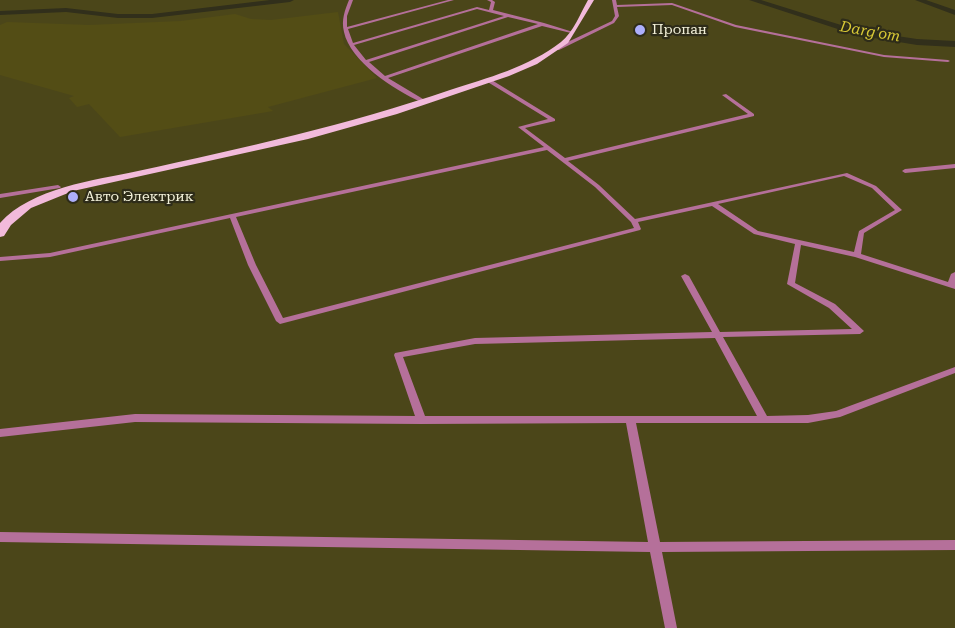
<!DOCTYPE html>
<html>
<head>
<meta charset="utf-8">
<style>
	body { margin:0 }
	canvas { display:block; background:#4b4619 }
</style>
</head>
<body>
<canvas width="955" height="628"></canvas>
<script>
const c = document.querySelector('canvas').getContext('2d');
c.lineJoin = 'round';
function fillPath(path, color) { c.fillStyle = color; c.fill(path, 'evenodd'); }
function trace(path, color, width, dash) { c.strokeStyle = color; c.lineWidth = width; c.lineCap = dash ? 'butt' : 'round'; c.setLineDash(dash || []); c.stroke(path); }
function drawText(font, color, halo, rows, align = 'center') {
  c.font = font + ' "Roboto Serif",serif'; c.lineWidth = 4.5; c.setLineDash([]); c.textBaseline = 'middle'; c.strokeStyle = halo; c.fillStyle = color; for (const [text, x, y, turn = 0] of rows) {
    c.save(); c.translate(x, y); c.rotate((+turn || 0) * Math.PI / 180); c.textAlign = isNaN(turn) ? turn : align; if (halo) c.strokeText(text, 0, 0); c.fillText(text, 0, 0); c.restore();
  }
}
const built = new Path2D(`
	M338,12L344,44L377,78L268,107L273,111L120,137L89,104L77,107L69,98L74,96L0,75V25L7,22L89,25L181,21L235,14L251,19L271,20Z`);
const river = new Path2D(`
	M270,0H294L290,2L152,18H118L66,12L0,15V11L66,8L118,14H152Z
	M749,0H761L857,30L917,39L955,41V47L917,45L856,35Z
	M915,0H926L955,10V15Z`);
const minor = new Path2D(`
	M349,0H353L347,16V27L448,0H454L348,29L353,43L477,7L489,10L491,2L487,0H492L495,2L493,10L544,23L573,32L571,33L542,26L388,78L423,99L424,100L421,102C394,90 350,61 344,32C341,20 345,10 349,0ZM477,9L504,16L366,60L354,45ZM508,17L538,24L385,76L369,62Z
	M612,0H616L617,5L672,3L736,25L884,55L948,60L950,61L948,62L884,57L735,27L672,5L617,7L619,16L614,23L559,50H555V48L612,21L615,16Z
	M486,79H490L555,119V121L525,128L565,158L748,114L722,95L726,94L754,114V116L568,161L599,185L635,219L847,173L876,186L902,210L864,233L861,254L948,282L951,274L955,272V289L855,257L801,245L795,283L835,304L864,331L860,334L723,337L767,416L808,415L836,411L955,367V373L840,417L808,423H636L660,542L955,540V550L662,552L677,628H665L650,552L0,542V532L648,542L626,423L421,424L135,422L0,437V429L135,414L415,416L394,355L395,353L475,338L712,332L681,276L685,274L689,276L720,332L852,329L829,308L787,284L795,244L754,234L712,206L638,222L641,229L640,230L280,324L276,321L248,265L230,218L50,257L0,261V257L50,253L544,147L518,127L548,119L486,81ZM547,150L595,187L631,222L634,228L283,318L256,265L236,217ZM844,176L872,188L895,210L859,231L854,252L758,231L718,204ZM715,338L757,416H425L403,357L475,344Z
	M955,164V168L905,173L902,171L905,169Z
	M58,185L61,187L60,188L0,198V194Z`);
const primary = new Path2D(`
	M588,0H594L568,43L537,64L509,76L397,114L308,139L73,191L31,208L11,225L4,236L0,237V223C31,188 95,180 138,171C244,148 347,125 450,90C487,78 529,67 561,42C573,33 581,12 588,0Z`);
const markers = [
	[640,30,6,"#adaffb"],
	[73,197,6,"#adaffb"]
];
const farPoinames = [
	["Пропан",652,30],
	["Авто Электрик",85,197]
];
const farWaternames = [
	["Darg'om",870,32,10]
];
fillPath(built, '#534d15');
fillPath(river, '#312f1b');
fillPath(minor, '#b5709a');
fillPath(primary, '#f2badb');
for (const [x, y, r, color] of markers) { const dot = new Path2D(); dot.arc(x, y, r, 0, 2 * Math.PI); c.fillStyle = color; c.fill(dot); trace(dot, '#2e2c19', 2); }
drawText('14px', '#f2f0d8', '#2e2c19', farPoinames, 'left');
drawText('italic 15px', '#d9c936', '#2e2c19', farWaternames);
</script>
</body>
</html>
